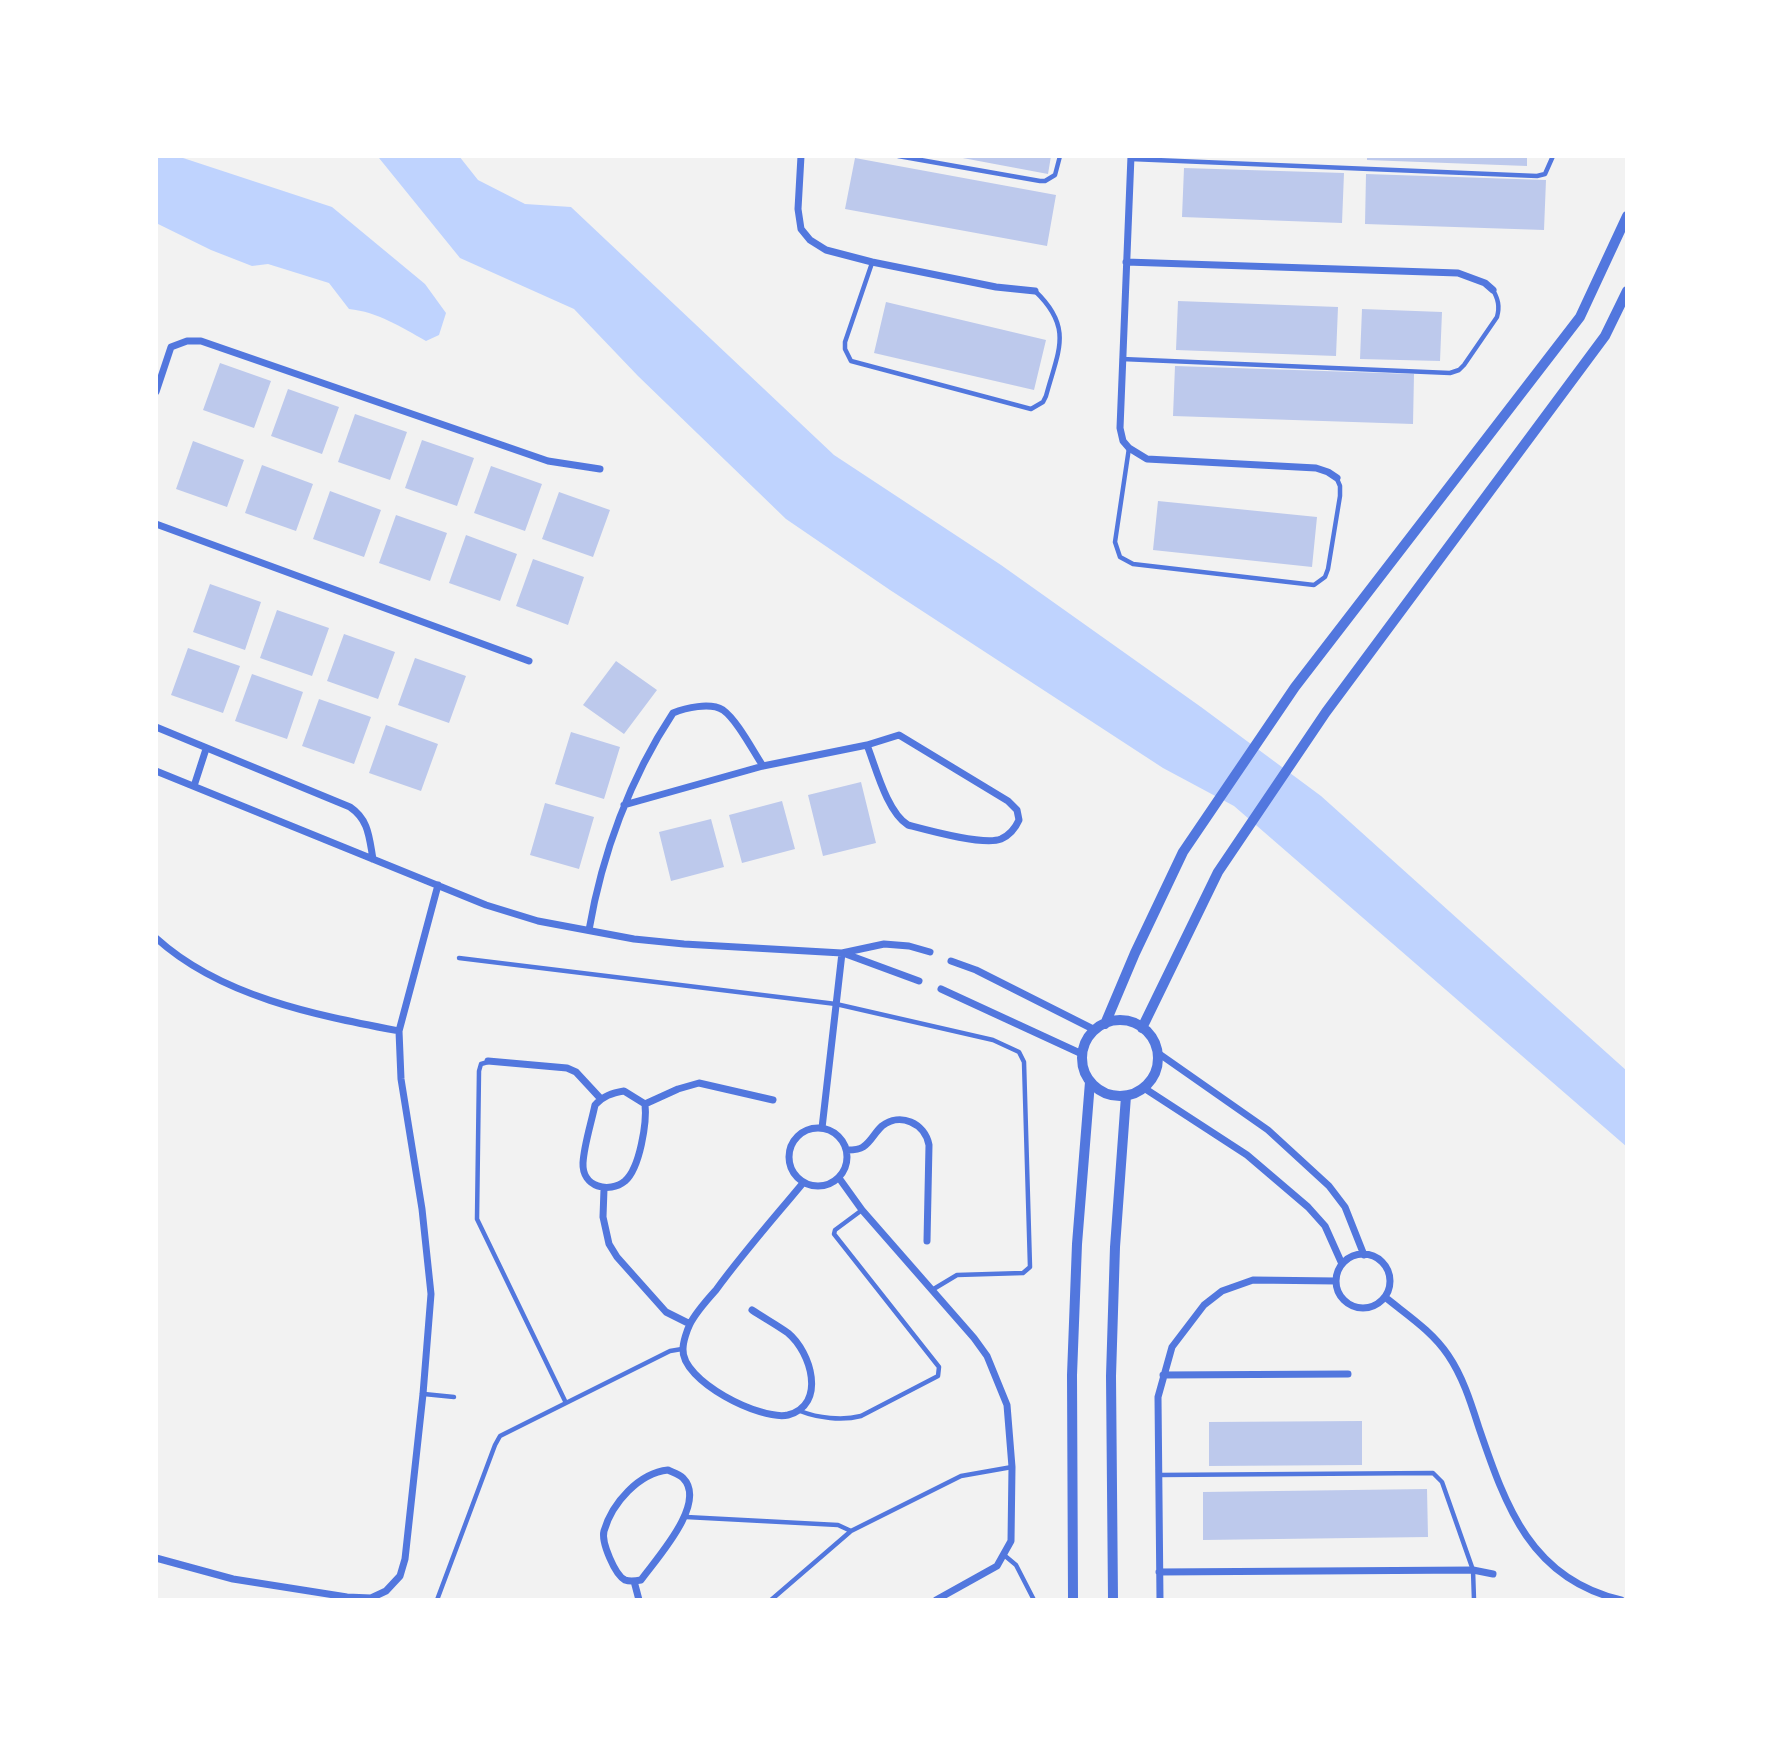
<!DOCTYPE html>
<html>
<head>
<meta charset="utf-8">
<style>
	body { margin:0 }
	#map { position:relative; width:1783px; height:1756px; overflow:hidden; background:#f2f2f2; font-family:"DM Sans",sans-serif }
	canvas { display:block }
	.frame { position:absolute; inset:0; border:158px solid #fff; pointer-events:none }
</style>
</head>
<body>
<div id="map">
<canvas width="1783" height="1756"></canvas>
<div class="frame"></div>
</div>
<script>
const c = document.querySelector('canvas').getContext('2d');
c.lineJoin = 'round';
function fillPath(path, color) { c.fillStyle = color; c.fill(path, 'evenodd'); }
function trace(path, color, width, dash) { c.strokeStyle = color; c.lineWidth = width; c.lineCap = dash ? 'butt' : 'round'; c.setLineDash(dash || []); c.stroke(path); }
const water = new Path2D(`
	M156,156H177L332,207L425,284L446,313L439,335L426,341C401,327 378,312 349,309L329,283L268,264L252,266L211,250L156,223Z
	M372,156H459L478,180L525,204L571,207L834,455L1001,565L1201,707L1321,796L1627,1071V1147L1234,806L1163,768L890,590L786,519L638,376L574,309L460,258L379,158Z`);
const building = new Path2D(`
	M952,156H1051L1048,174Z
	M1367,156H1527V166L1367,160Z
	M855,158L1056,195L1047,246L845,209Z
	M1184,168L1344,173L1342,223L1182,217Z
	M1366,174L1546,180L1544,230L1365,224Z
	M1178,301L1338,307L1336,356L1176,350Z
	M886,302L1046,340L1034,390L874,353Z
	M1362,309L1442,312L1440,361L1360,359Z
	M220,363L271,381L254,428L203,410Z
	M1175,366L1414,374L1413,424L1173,416Z
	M288,389L339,407L322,454L271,436Z
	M355,414L407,432L390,480L338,462Z
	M422,440L474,458L457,506L405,488Z
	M193,441L244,460L227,507L176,489Z
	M262,465L313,484L296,531L245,513Z
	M491,466L542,484L525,531L474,513Z
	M330,491L381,510L364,557L313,539Z
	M559,492L610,510L593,557L542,539Z
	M1158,501L1317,517L1312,567L1153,550Z
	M396,515L447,533L430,581L379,563Z
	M466,535L517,554L500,601L449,583Z
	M533,559L584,577L568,625L516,606Z
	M210,584L261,602L245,650L193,632Z
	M277,610L329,628L312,676L260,658Z
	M344,634L395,652L378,699L327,681Z
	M188,648L240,666L223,713L171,695Z
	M415,658L466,676L449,723L398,705Z
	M616,661L657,690L624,734L583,705Z
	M252,674L303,692L287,739L235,721Z
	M319,699L371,717L354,764L302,746Z
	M386,725L438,744L421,791L369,773Z
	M571,732L620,747L604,799L555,784Z
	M861,782L876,843L823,856L808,795Z
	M782,801L795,849L742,863L729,815Z
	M545,803L594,817L579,869L530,855Z
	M711,819L724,867L671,881L659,832Z
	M1362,1421V1465L1209,1466V1422Z
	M1427,1489L1428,1537L1203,1540V1492Z`);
const service = new Path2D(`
	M898,156L1040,181H1045L1055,175L1060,156
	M1131,159L1537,176L1545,174L1553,156
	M872,263L845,342V349L851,361L1031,409L1043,402L1046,396C1058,351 1074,328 1035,291
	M1122,359L1450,373L1459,370L1464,365L1497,317C1500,306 1498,299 1493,290
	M1129,448L1115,542L1120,557L1133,564L1314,585L1325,577L1328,569L1340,496V486L1337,479
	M459,958L836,1004L993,1040L1019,1052L1024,1062L1030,1267L1023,1273L957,1275L932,1290
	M488,1062L481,1064L479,1071L477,1219L566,1403
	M424,1394L454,1397
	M800,1411C818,1418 842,1421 861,1416L938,1376L939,1367L834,1234L835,1230L862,1210
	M1159,1475L1433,1473L1442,1482L1473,1570L1474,1600
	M686,1517L838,1525L851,1531
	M1004,1555L1016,1565L1034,1600
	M437,1600L495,1445L500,1436L670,1351L682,1349
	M771,1600L851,1531L961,1476L1012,1467`);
const minor = new Path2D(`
	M801,156L798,209L801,229L810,240L826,250L872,262L996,287L1035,291
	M1131,156L1120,428L1123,441L1129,448L1147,459L1316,468L1328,472L1337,478
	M1126,262L1458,273L1485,283L1493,290
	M156,392L171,347L187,341H201L548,461L600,469
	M156,524L529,661
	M156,727L350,807C369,820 369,837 373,859
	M156,771L486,905L538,921L634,939L684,944L842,953L884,944L909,946L930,952
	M194,786L206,749
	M624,805L763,766L867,745L899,735L1008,801L1017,810L1019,820C1015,829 1010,835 1001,839C984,846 927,830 908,825C887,812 876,768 867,745
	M589,930C602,854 630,778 673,713C685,708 710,702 723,710C737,720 753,751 763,766
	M156,938C221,997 316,1015 399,1031
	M843,953L919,981
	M951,961L976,970L1095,1030
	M941,989L1082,1054
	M1158,1053L1268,1130L1329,1186L1345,1207L1364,1255
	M488,1061L567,1068L576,1072L601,1099
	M1144,1088L1247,1155L1308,1207L1325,1226L1342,1264
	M624,1091L645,1104C647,1122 640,1168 625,1181C609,1194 582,1187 583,1163C584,1145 591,1124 595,1105C603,1096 612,1093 624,1091Z
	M645,1104L678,1089L699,1083L773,1100
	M789 1157a29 29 0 1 1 58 0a29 29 0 1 1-58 0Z
	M822,1128L842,953
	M847,1150C853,1150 859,1150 863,1147C871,1142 875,1132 882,1126C900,1112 925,1123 929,1145L927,1241
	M839,1178L862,1210L974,1338L987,1356L1007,1405L1012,1467L1011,1541L997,1566L936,1600
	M604,1189L603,1217L609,1244L617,1257L666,1312L690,1324
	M1336 1281a27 27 0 1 1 54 0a27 27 0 1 1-54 0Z
	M1385,1297C1407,1315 1432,1331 1448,1355C1463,1377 1471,1403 1479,1428C1506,1507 1531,1579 1621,1600
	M752,1310C764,1318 777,1325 788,1333C811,1352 827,1405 788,1415C761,1421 681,1381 683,1349C683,1342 687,1330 690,1324C696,1312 707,1300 716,1290C743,1253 774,1218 803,1183
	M1163,1375L1348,1374
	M668,1470C672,1472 679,1474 683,1478C708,1503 656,1559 641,1580C636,1581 630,1582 625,1580C615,1575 601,1542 604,1531C612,1503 639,1473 668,1470Z
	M156,1558L233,1579L347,1597L371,1598L386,1591L400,1576L405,1559L423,1394L431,1294L422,1209L401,1079L399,1031L438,885
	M1159,1572L1473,1570L1493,1574
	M634,1581L639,1600
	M1160,1600L1158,1397L1172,1347L1204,1305L1222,1291L1253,1280L1336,1281`);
const tertiary = new Path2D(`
	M1082 1058a38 38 0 1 1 76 0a38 38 0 1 1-76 0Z
	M1105,1024L1135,953L1183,852L1295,687L1580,317L1627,216
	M1142,1028L1218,872L1326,712L1605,336L1627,291
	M1073,1600L1072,1375L1077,1244L1090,1082
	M1113,1600L1111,1376L1115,1247L1126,1096`);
fillPath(water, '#bfd3fe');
fillPath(building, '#bdc9ec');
trace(service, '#5277de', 4.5);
trace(minor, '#5277de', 7);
trace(tertiary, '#5277de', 10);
</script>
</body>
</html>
